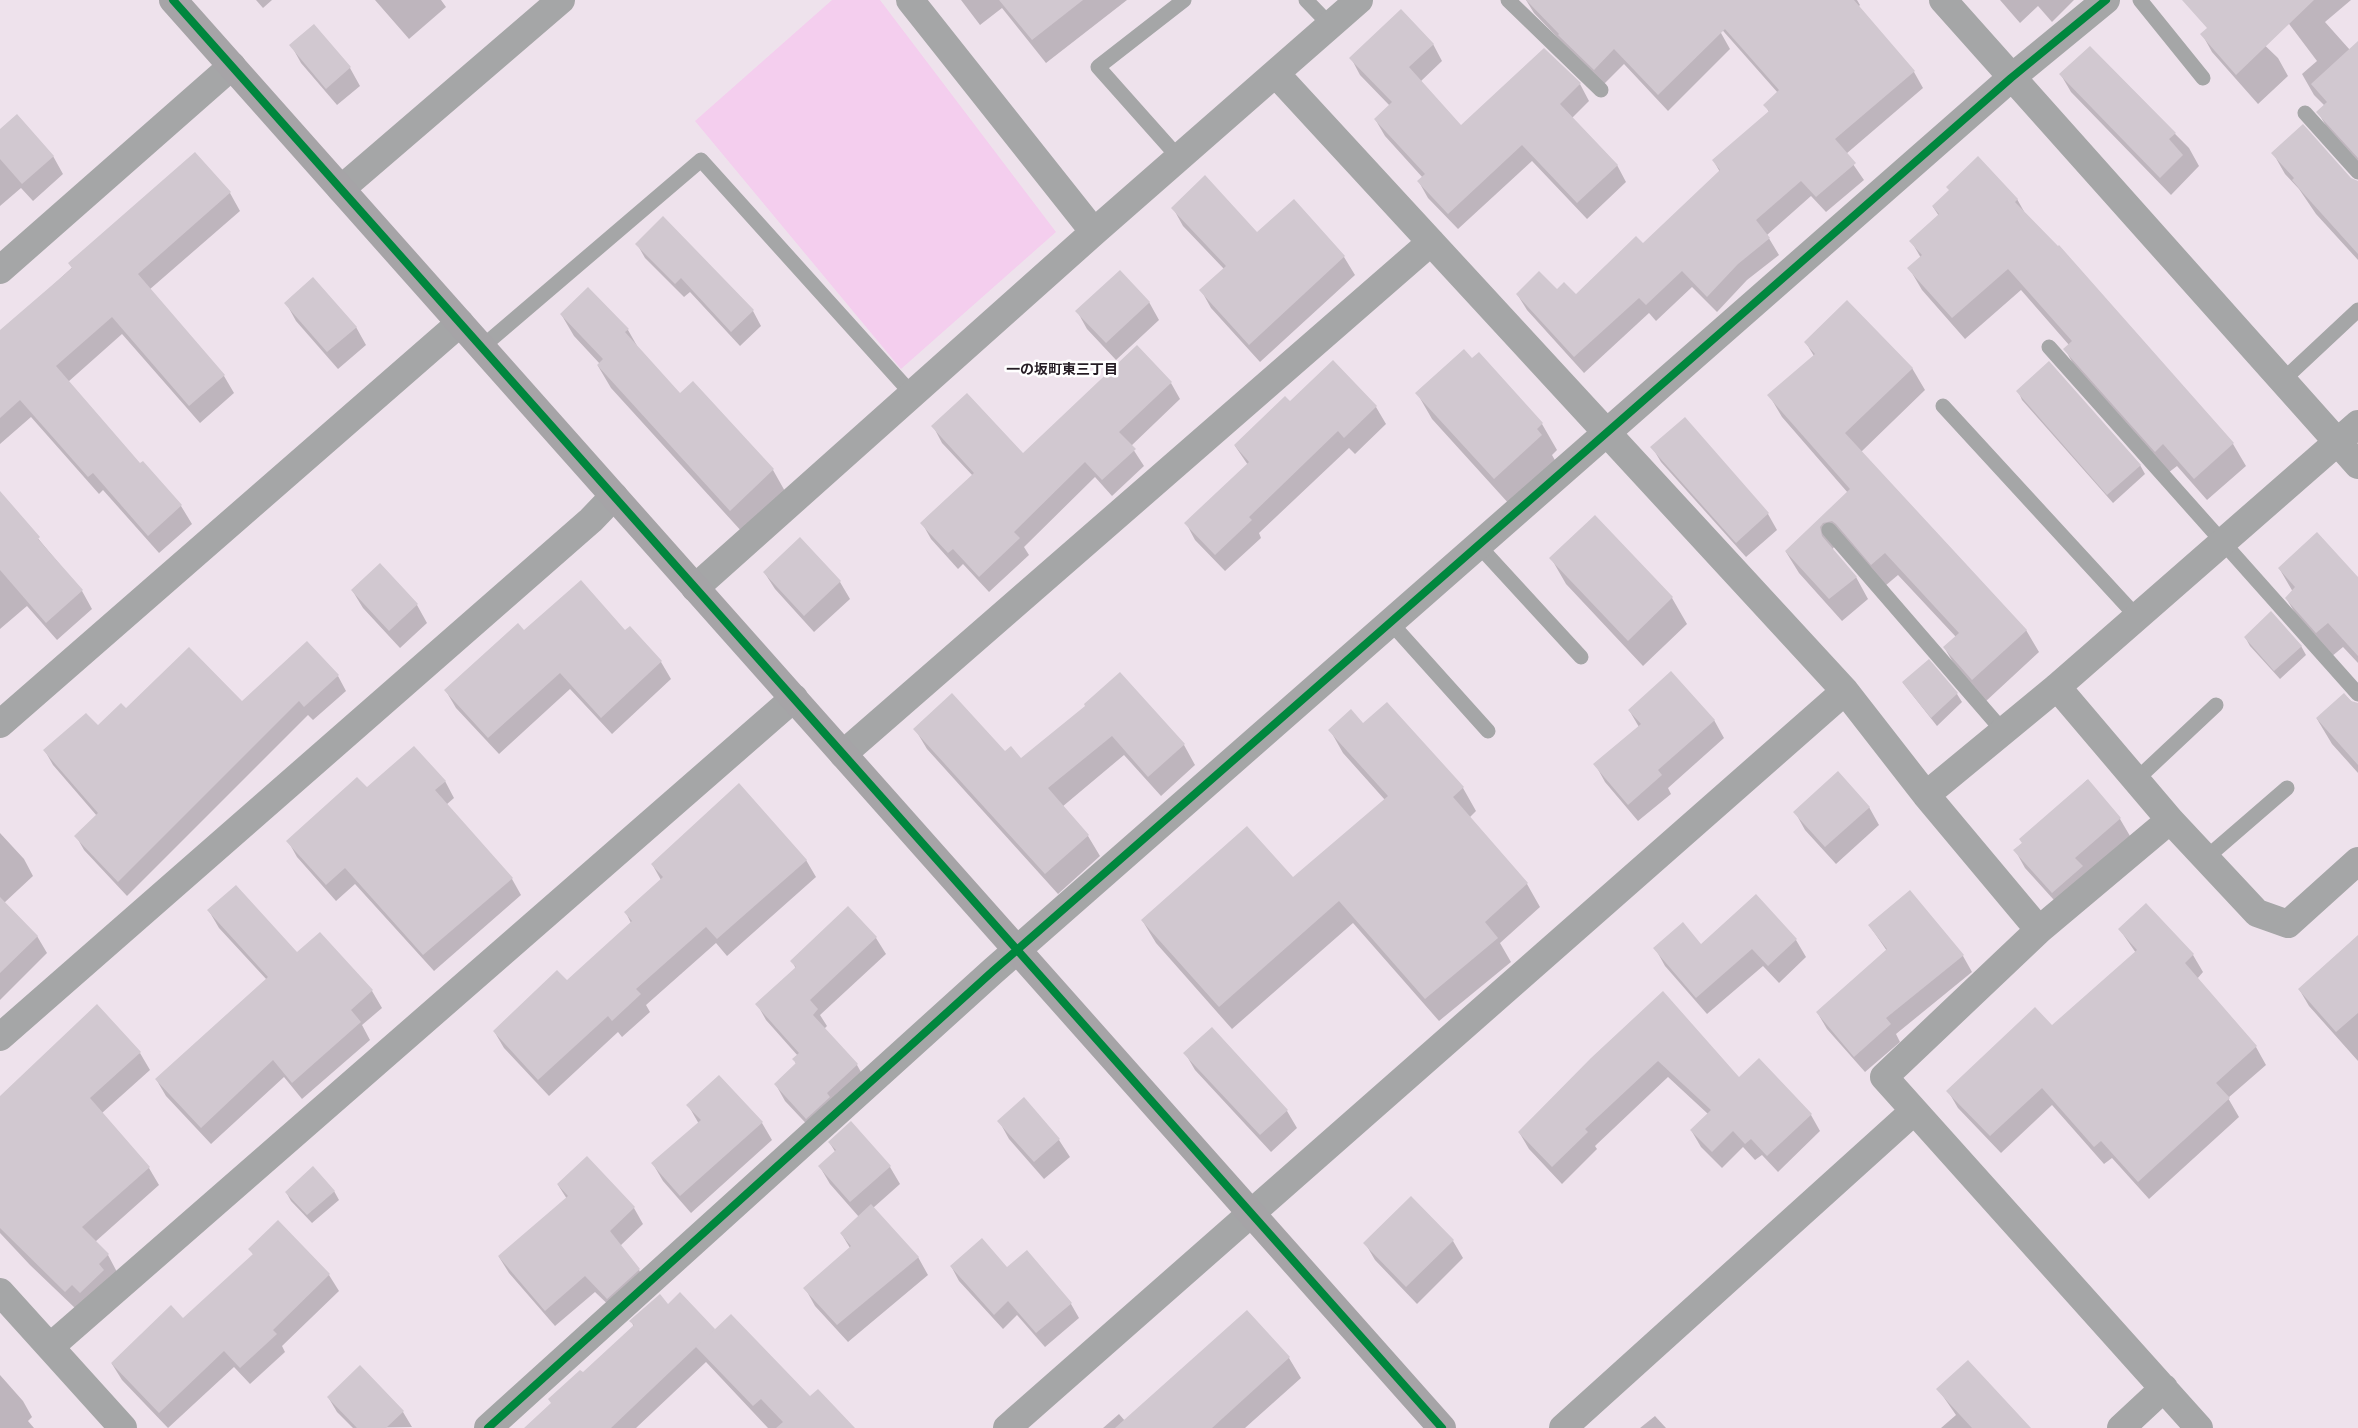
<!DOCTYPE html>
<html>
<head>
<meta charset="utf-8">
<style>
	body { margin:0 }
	canvas { display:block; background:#eee2ec }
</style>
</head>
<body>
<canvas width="2358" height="1428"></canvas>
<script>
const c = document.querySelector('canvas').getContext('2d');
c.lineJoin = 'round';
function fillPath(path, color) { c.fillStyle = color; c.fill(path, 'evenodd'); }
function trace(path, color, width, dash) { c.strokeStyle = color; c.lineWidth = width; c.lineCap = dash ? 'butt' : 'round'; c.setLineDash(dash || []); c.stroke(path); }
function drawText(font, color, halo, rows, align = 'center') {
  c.font = font + ' Inter,"Noto Sans JP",sans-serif'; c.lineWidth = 5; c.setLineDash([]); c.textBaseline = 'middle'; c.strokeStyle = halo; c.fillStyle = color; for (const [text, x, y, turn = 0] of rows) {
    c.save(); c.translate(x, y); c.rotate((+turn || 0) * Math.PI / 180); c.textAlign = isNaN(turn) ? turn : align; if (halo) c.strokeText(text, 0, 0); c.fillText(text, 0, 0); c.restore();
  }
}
const green = new Path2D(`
	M832,0H880L1056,232L901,369L695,121Z`);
const shadow = new Path2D(`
	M256,0H272L263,8Z
	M375,0H441L446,7L409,39Z
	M961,0H1127L1046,63L1002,8L980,25Z
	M1526,0H1688L1721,33L1730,49L1668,111L1624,64L1603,85L1534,13Z
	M1716,0H1857L1860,5L1858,7L1914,72L1923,88L1846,154L1864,180L1826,212L1811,196L1767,235L1779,255L1747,280L1717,312L1692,287L1656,321L1649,313L1584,373L1527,310L1517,294L1557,291L1576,296L1643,245L1720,172L1713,160L1769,112L1765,105L1778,93L1717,24Z
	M2000,0H2074L2052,22L2038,6L2020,23Z
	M2271,0H2351L2325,22L2358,59V164L2330,133L2318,112L2325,106L2314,95L2302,74L2317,61Z
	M2228,10L2278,58L2288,76L2258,104L2212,52L2202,34Z
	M314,26L350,68L360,86L337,105L301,63L291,45Z
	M1433,44L1442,61L1420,82L1461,127L1580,84L1589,101L1572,118L1617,165L1626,182L1587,219L1532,161L1458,229L1428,198L1419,182L1423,178L1385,136L1375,119L1390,106L1360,75L1351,58Z
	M2090,48L2189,148L2199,166L2171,195L2071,92L2061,75Z
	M0,131L53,156L63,174L33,201L21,188L0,206Z
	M2273,153L2358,182V260L2316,214L2299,189L2285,174Z
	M195,154L230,193L240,211L149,290L224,376L234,393L200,423L122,334L68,382L140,465L143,463L181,506L192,524L159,553L103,490L99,494L31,417L0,444V334Z
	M2017,199L2026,215L2233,444L2246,466L2207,500L2177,466L2168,473L2077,371L2065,349L2069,345L2021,290L1965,339L1922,290L1909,268L1921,258L1911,241L1939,216L1933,207Z
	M1294,201L1344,257L1355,275L1260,362L1211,308L1201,290L1224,269L1183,226L1173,208L1257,234Z
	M663,218L753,311L761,326L740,346L690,292L684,297L645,258L637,244Z
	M1149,302L1159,320L1116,360L1087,329L1077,311Z
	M286,303L356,327L366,345L338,369L296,321Z
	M561,314L628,330L640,351L680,395L693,383L773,470L786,493L743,533L611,388L598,366L600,364L574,336Z
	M1806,343L1912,368L1925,390L1861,452L2026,630L2039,652L1985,702L1957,669L1944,647L1956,637L1898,575L1885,586L1836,544L1832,550L1856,577L1868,599L1842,621L1799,573L1786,552L1848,493L1782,417L1769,395L1814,356Z
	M1479,354L1542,424L1557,450L1552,455L1556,462L1510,505L1432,419L1417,393Z
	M1333,362L1376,407L1386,424L1355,454L1349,448L1259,533L1261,538L1225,571L1195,540L1186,523L1248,465L1235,446L1290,402Z
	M1171,383L1180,399L1131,446L1144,466L1112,496L1095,477L1024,547L1029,555L989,592L963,564L958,569L931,539L922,523L973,476L942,443L933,426L1022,455Z
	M2018,391L2140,465L2145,474L2113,503L2022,400Z
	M1685,419L1768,514L1777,530L1746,557L1661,462L1652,447Z
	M0,493L82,591L92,609L57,640L27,606L0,629Z
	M1595,517L1672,598L1687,624L1643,666L1566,584L1551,558Z
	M2279,568L2358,579V663L2343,647L2331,657L2301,623L2286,598L2293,592Z
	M764,572L840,582L850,599L814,632L775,589Z
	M352,590L417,605L427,623L400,648L363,608Z
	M630,627L661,662L671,679L612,734L570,689L499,754L456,708L446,691L524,632H625Z
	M2245,637L2301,646L2306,655L2280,679L2250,646Z
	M338,676L346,691L313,720L308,715L127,896L84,850L76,836L97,816L53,765L45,751L98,727L126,710L242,703Z
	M1903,683L1957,694L1962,702L1937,726Z
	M2344,694L2354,704L2358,703V773L2332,744L2317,719Z
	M1387,703L1463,788L1476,811L1469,818L1527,884L1540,907L1500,943L1511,962L1439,1021L1353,923L1232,1029L1156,943L1142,920L1293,878L1385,800L1343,753L1330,730L1363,725Z
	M1086,706L1184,745L1195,765L1161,796L1124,755L1062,807L1088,836L1100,856L1058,894L927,749L915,729L1005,753L1021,760Z
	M1629,710L1714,720L1724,738L1668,788L1671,794L1638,821L1605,782L1595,764L1639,727Z
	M2087,780L2120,819L2130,836L2063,910L2025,868L2015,850Z
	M445,781L454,798L446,805L512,879L521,895L434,971L355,884L336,901L297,857L288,841L367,789Z
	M1869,807L1879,825L1836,864L1805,830L1795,812Z
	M0,833L24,859L33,876L4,903L37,936L47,953L0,1000Z
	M806,860L816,877L727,956L716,943L646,1005L650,1012L622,1037L618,1032L549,1096L504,1048L494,1031L567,982L631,923L626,913L661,880L652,864Z
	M1755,896L1796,940L1806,957L1779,983L1763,966L1707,1014L1665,966L1655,948L1701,945Z
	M848,908L876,938L886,954L820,1015L827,1026L824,1029L857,1065L866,1081L816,1134L785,1101L776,1085L796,1064L794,1059L798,1056L766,1020L757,1004L796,969L792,961Z
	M209,911L372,991L382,1008L362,1025L370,1040L302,1099L284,1077L211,1144L166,1096L156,1079L267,980L219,928Z
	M1869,925L1963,956L1972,972L1896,1034L1900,1042L1865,1072L1827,1029L1817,1012L1887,951Z
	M2120,930L2193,955L2203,972L2197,979L2256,1047L2266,1065L2228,1098L2239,1117L2149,1199L2112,1158L2104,1164L2052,1105L2001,1153L1958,1108L1948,1091L2051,1027L2136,953Z
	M2358,979V1061L2309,1006L2299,989Z
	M1663,993L1739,1079L1811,1115L1820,1131L1778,1172L1762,1155L1755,1160L1743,1147L1722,1168L1701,1147L1691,1130L1708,1114L1668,1077L1595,1146L1597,1149L1562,1184L1529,1149L1519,1132Z
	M140,1053L150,1070L102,1113L149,1168L159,1185L95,1242L108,1255L117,1272L76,1309L30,1265L0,1233V1097Z
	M1185,1053L1287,1111L1297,1128L1271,1152L1195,1070Z
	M719,1076L762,1123L772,1140L691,1213L663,1181L653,1164L699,1124L688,1105Z
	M1024,1098L1059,1140L1070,1157L1044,1179L1009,1139L999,1121Z
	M851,1122L890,1167L900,1184L873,1208L918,1257L928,1275L848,1342L815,1306L805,1288L850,1248L841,1233L859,1217L830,1184L820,1167L836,1153L829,1142Z
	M558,1185L634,1208L643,1224L620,1246L639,1270L649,1286L618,1314L595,1292L555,1326L509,1273L499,1257L567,1199Z
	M334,1191L339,1200L312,1223L291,1201L286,1192Z
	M1453,1241L1463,1258L1417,1304L1375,1260L1365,1243Z
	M250,1249L329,1275L339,1291L282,1346L285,1352L250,1384L234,1367L168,1428L122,1380L112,1364L183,1319L254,1256Z
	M951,1266L1007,1269L1071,1304L1079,1318L1045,1347L1017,1315L1003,1329L959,1281Z
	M679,1294L714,1330L853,1428H768L706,1362L636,1428H526L634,1327L631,1321L667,1306Z
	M1247,1312L1289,1358L1301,1378L1245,1428H1103L1119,1414L1125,1421Z
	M0,1375L23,1401L32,1417L28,1421L34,1428H0Z
	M1938,1389L2028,1428H1941L1956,1415Z
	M328,1397L403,1412L412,1427L353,1428L337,1412Z
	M1655,1416L1666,1428H1640Z`);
const building = new Path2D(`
	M999,0H1083L1032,40Z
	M1526,0H1854L1915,71L1835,139L1856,163L1816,197L1801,181L1756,220L1770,238L1738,264L1707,297L1682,271L1646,305L1639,298L1574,357L1516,294L1539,271L1557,289L1564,282L1576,294L1636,236L1643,243L1720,170L1712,160L1769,111L1763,105L1779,90L1725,29L1658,95L1614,49L1594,70L1558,35L1559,34Z
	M2182,0H2314L2236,75L2200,34L2207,28Z
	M1401,9L1434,44L1409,67L1461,125L1544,48L1581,83L1560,104L1618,165L1577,203L1522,145L1448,214L1417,181L1425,174L1374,119L1392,102L1349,58Z
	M314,24L351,67L326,89L289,45Z
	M2358,41V158L2316,112L2327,102L2311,84Z
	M2090,46L2176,133L2169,139L2183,155L2160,178L2059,74Z
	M17,114L54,156L22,184L0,159V129Z
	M2303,124L2351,178L2358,181V254L2303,193L2292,180L2294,178L2271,153Z
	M195,152L231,192L138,274L225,375L189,406L112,317L56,366L140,463L143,461L182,505L148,536L93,473L88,477L20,400L0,418V330L72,268L68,263Z
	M1978,156L2018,199L2015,202L2058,246L2059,245L2234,443L2194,479L2163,444L2155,452L2063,349L2072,341L2008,269L1952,318L1907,268L1922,255L1909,241L1939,214L1932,206L1949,190L1946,187Z
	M1205,175L1257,232L1294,199L1345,256L1249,345L1199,290L1226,266L1171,208Z
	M663,216L754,310L731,332L681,278L675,284L635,244Z
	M1120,270L1150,302L1106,343L1075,311Z
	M313,277L357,327L327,352L284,303Z
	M588,287L629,329L625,332L680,393L693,381L774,469L730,511L597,365L603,359L560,314Z
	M1847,300L1913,368L1845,433L2027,630L1972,680L1943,647L1959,633L1885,553L1871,565L1836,524L1832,521L1823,523L1820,527L1822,536L1857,577L1829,599L1785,551L1850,489L1767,395L1815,354L1804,342Z
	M1137,345L1172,382L1119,432L1136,449L1102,480L1085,462L1014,532L1020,538L979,577L953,549L948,553L920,523L974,473L931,426L967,393L1023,453Z
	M1464,349L1472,358L1479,352L1543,423L1537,429L1542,435L1494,479L1415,393Z
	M1333,360L1377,406L1344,438L1338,431L1249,517L1252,520L1215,555L1184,523L1249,462L1234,445L1285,396L1290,401Z
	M2049,361L2141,465L2107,495L2016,391Z
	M1685,417L1769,513L1736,543L1650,447Z
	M0,491L40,537L38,539L83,590L46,623L0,570Z
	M1595,515L1673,597L1628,641L1549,558Z
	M2317,532L2358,577V656L2328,623L2316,633L2285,598L2295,587L2278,568Z
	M800,537L841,581L804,616L763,572Z
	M380,563L418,604L389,631L351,590Z
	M581,580L625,630L630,626L662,661L601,718L560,673L488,738L444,690L518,623L524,630Z
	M2271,611L2302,646L2274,671L2244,637Z
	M307,641L339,675L304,707L299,701L118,882L74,836L98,813L43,750L86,713L98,725L121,703L126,708L189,647L242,701Z
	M1929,659L1958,693L1931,718L1902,682Z
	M1671,671L1715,720L1658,770L1662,775L1628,805L1593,764L1641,724L1628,710Z
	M1120,672L1185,744L1148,777L1112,736L1048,788L1089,835L1045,874L913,729L952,693L1005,751L1011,746L1021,758L1085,706L1084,704Z
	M2344,693L2351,701L2358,703V765L2316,718Z
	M1387,702L1464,787L1453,797L1528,883L1485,922L1498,938L1425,999L1339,901L1219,1007L1141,920L1247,826L1293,877L1388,796L1328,730L1351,709L1363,723Z
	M414,746L446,781L435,790L513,878L423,955L345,868L326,885L286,841L357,777L367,787Z
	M1838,771L1870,807L1825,847L1793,812Z
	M2088,779L2121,818L2075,858L2083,866L2052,893L2013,850L2022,843L2019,839Z
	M739,783L807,860L717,939L706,927L636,989L641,994L612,1021L608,1016L538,1080L493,1031L557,970L567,980L632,921L624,912L663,877L651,864Z
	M236,885L297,952L320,932L373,990L351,1010L361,1022L292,1083L273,1060L201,1128L155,1079L268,977L207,910Z
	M1910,890L1964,955L1886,1018L1891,1024L1854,1057L1816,1012L1887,949L1868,925Z
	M1756,894L1797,939L1768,966L1752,949L1696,998L1653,948L1683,922L1701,944Z
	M0,897L38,936L0,973Z
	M2146,903L2194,954L2185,963L2257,1046L2216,1083L2230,1098L2138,1182L2101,1141L2094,1147L2042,1088L1990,1136L1946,1091L2035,1007L2052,1025L2137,950L2118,929Z
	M848,906L877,937L810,1000L818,1009L813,1015L858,1064L827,1093L830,1097L806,1119L774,1084L796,1063L792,1059L799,1053L755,1004L796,967L790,961Z
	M2358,935V1013L2336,1032L2298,989Z
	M1663,991L1739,1077L1759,1058L1812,1114L1767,1156L1751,1139L1745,1144L1733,1131L1712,1152L1690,1130L1711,1110L1658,1061L1585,1129L1588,1132L1552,1167L1518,1132L1591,1058Z
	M97,1004L141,1052L90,1098L150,1167L82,1227L109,1254L99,1264L104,1270L80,1293L72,1285L65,1292L0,1228V1096Z
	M1212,1027L1288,1110L1260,1135L1183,1053Z
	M719,1075L763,1122L680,1196L651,1163L701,1120L686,1105Z
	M1024,1097L1060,1139L1034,1162L997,1121Z
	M851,1121L891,1166L850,1202L818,1166L836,1150L828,1142Z
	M587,1156L635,1207L610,1231L640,1269L607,1299L585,1276L545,1311L498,1256L568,1196L557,1184Z
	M313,1166L335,1191L307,1215L285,1192Z
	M1411,1196L1454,1240L1406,1287L1363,1243Z
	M871,1204L919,1257L837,1325L803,1288L851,1246L840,1233Z
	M278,1220L330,1274L273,1330L277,1334L240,1368L224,1351L159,1413L111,1363L171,1305L183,1318L253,1254L248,1249Z
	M982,1238L1007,1267L1027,1250L1072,1303L1036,1333L1008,1301L994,1315L950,1266Z
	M680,1292L715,1329L611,1428H524L551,1403L548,1399L580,1370L583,1372L634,1325L629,1321L660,1294L668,1304Z
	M1247,1310L1290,1357L1212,1428H1115Z
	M731,1314L810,1396L818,1389L855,1428H776L783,1422L761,1399L753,1406L696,1347Z
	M1968,1360L2031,1428H1972L1936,1389Z
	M360,1365L404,1411L386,1428H357L327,1397Z`);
const lane = new Path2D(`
	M1306,0L1330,25
	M1508,0L1601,90
	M2140,0L2203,78
	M2305,113L2358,172
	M1179,158L1098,67L1184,0
	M482,347L701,160L912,394
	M2049,347L2358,694
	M2282,381L2358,310
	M1943,406L2137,617
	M1829,530L2003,731
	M1479,546L1581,657
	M1391,623L1488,731
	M2136,780L2216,705
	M2206,858L2287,788`);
const street = new Path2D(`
	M910,0L1094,232
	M1943,0L2358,465
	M1276,74L1845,691L1926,795L2039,930
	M341,189L561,0
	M0,270L232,66
	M695,588L1094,232L1359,0
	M2057,687L2170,820L2257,913L2288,924L2358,861
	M0,724L460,323
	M843,754L1431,242
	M1926,795L2057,687L2358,424
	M2170,820L2039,930L1884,1077L2199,1428
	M0,1037L591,520L614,496
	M0,1292L123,1428
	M50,1347L794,698
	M488,1428L993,971L2011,78L2106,0
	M1007,1428L1845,691
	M1563,1428L1914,1111
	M2121,1428L2164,1388`);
const secondary = new Path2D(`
	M173,0L1442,1428`);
const cycleway = new Path2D(`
	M173,0L1442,1428
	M488,1428L993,971L2011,78L2106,0`);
const neighbourhoodNames = [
	["一の坂町東三丁目",1062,370]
];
fillPath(green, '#f4ceee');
fillPath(shadow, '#0003');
fillPath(building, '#d1c8d0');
trace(lane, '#a5a6a7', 15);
trace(street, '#a5a6a7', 28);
trace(secondary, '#a6a4a7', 28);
trace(cycleway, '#00873e', 8);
drawText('bold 14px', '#251c24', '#fff', neighbourhoodNames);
</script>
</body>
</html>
